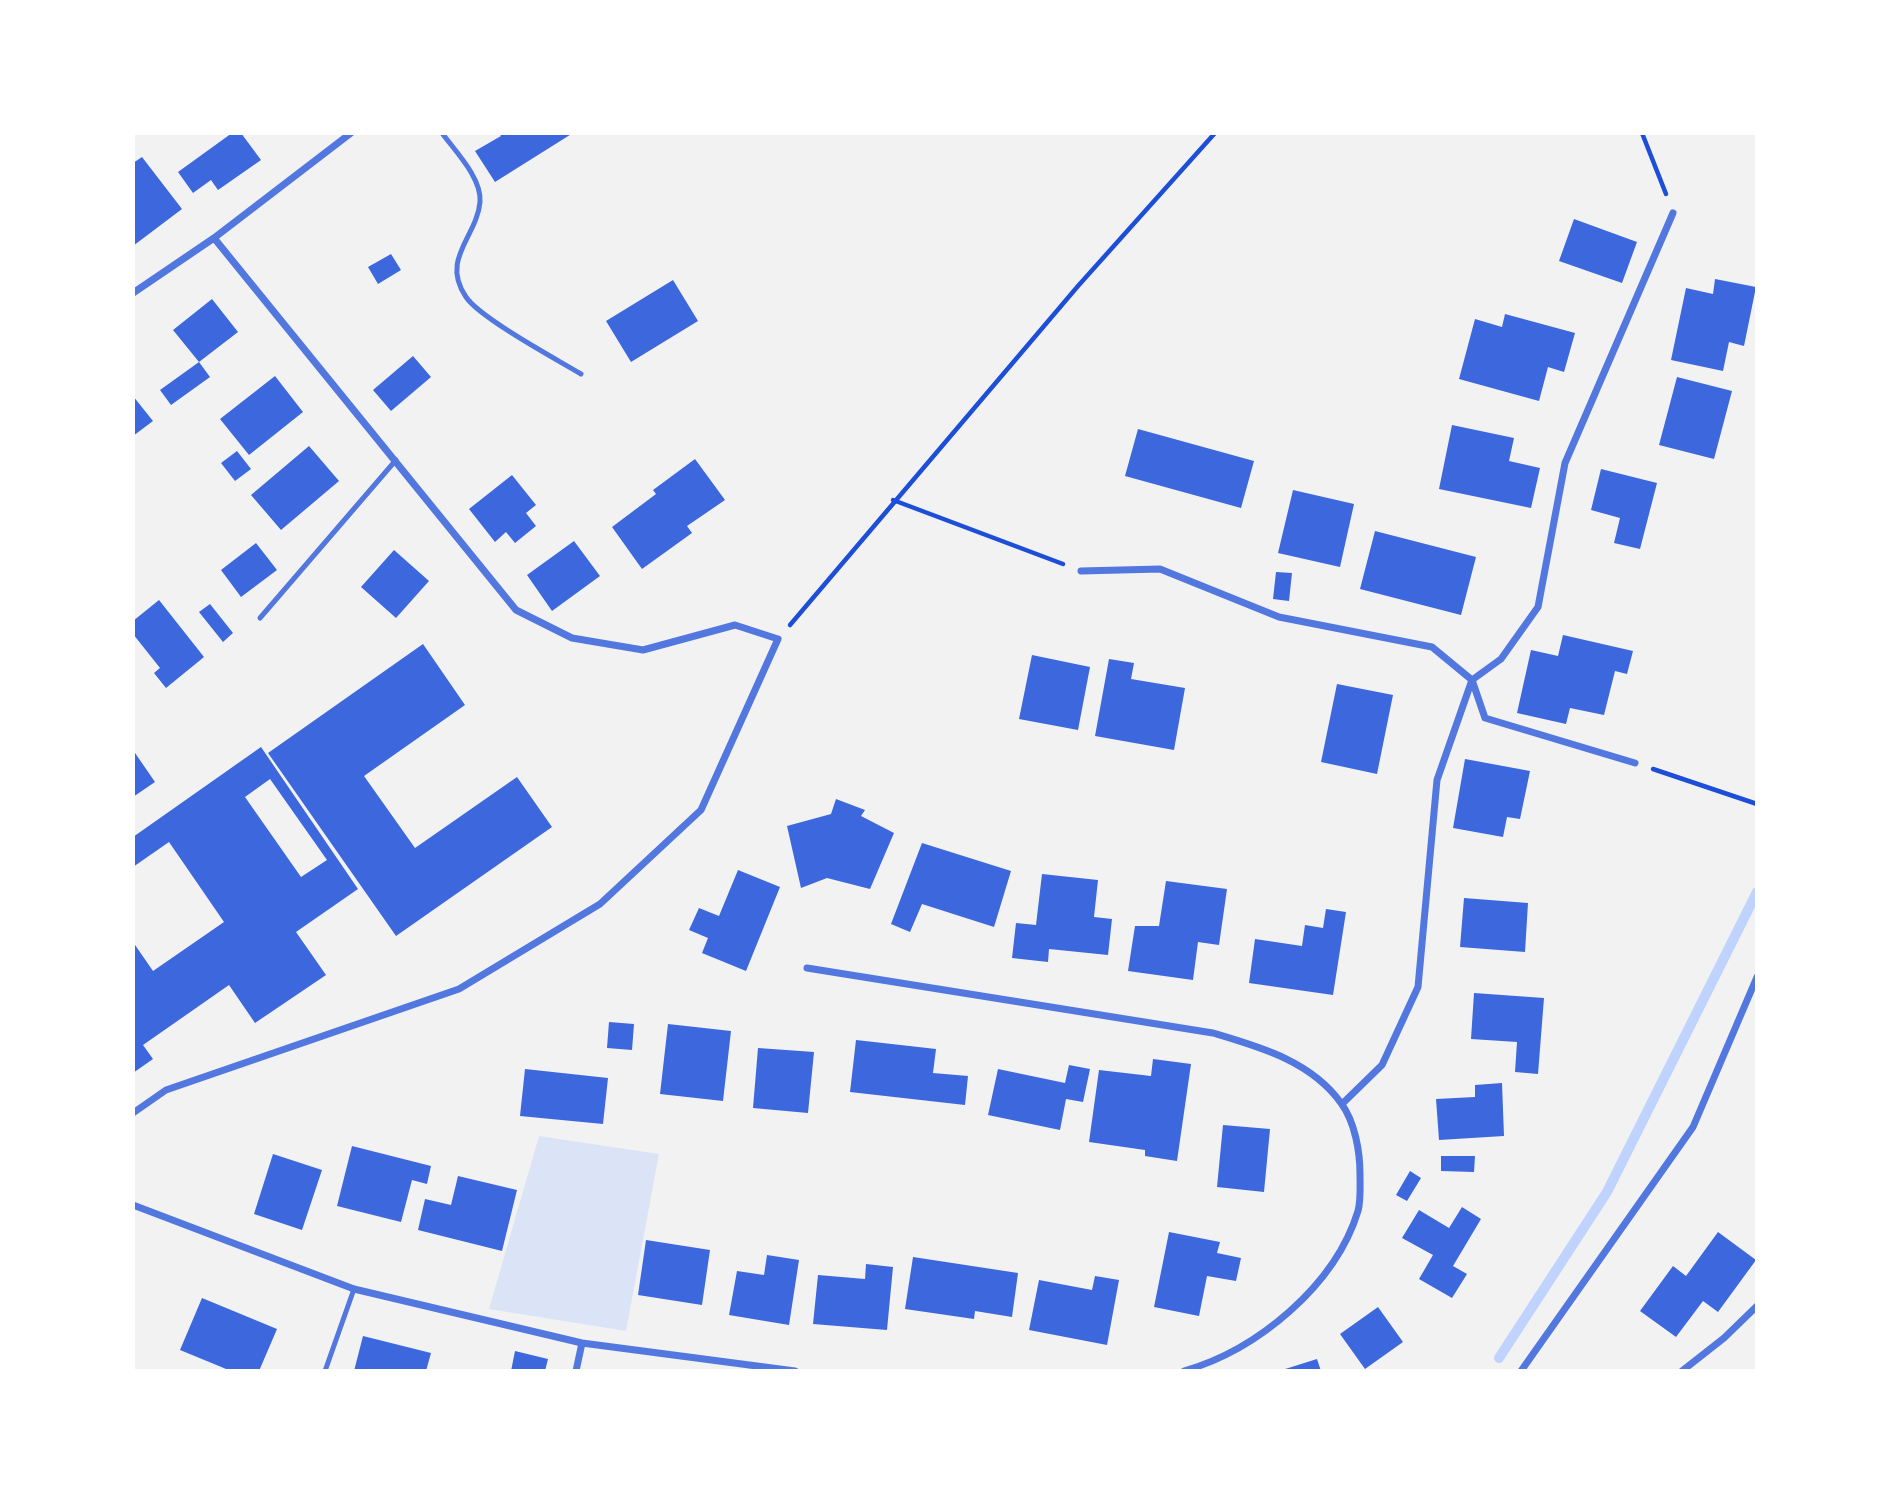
<!DOCTYPE html>
<html>
<head>
<meta charset="utf-8">
<style>
	body { margin:0 }
	#map { position:relative; width:1890px; height:1504px; overflow:hidden; background:#f2f2f2; font-family:"Sofia Sans Condensed",sans-serif }
	canvas { display:block }
	.frame { position:absolute; inset:0; border:135px solid #fff; pointer-events:none }
</style>
</head>
<body>
<div id="map">
<canvas width="1890" height="1504"></canvas>
<div class="frame"></div>
</div>
<script>
const c = document.querySelector('canvas').getContext('2d');
c.lineJoin = 'round';
function fillPath(path, color) { c.fillStyle = color; c.fill(path, 'evenodd'); }
function trace(path, color, width, dash) { c.strokeStyle = color; c.lineWidth = width; c.lineCap = dash ? 'butt' : 'round'; c.setLineDash(dash || []); c.stroke(path); }
const green = new Path2D(`
	M539,1136L659,1154L626,1331L489,1309Z`);
const stream = new Path2D(`
	M1499,1358L1607,1192L1757,892`);
const building = new Path2D(`
	M232,133H241L261,160L218,190L211,180L193,193L178,172Z
	M499,133H573L495,182L475,151L501,136Z
	M142,157L182,209L133,246V163Z
	M1574,219L1637,242L1622,283L1559,261Z
	M391,254L401,270L378,284L368,267Z
	M1715,279L1756,287L1744,346L1729,342L1723,371L1671,360L1686,288L1713,294Z
	M673,280L698,321L631,362L606,321Z
	M212,299L238,332L199,362L173,330Z
	M1505,314L1575,333L1564,372L1548,367L1539,401L1459,379L1475,319L1502,327Z
	M413,356L431,377L391,411L373,390Z
	M199,362L210,377L171,405L160,390Z
	M275,376L303,412L249,455L220,419Z
	M1677,377L1732,391L1714,459L1659,445Z
	M133,396L153,421L133,436Z
	M1452,425L1514,438L1509,461L1540,468L1531,508L1439,489Z
	M1138,429L1254,461L1241,508L1125,476Z
	M309,446L339,481L281,530L251,495Z
	M237,451L251,469L235,481L221,463Z
	M695,459L725,500L687,526L692,533L642,569L612,527L656,494L653,490Z
	M1601,469L1657,483L1640,549L1614,543L1620,518L1591,510Z
	M512,475L536,505L526,513L536,526L515,543L506,532L495,542L469,509Z
	M1293,490L1354,504L1340,567L1278,553Z
	M1375,531L1476,557L1461,615L1360,589Z
	M574,541L600,576L552,611L527,575Z
	M256,543L277,570L241,597L221,570Z
	M394,550L429,581L396,618L361,587Z
	M1276,572L1292,573L1289,601L1273,599Z
	M159,600L204,657L166,688L154,673L160,668L133,634V621Z
	M210,604L233,633L223,642L199,612Z
	M1563,635L1633,651L1627,674L1615,671L1604,715L1570,708L1566,724L1517,713L1531,650L1558,656Z
	M423,644L465,705L364,776L415,848L517,777L552,827L396,936L268,753Z
	M1032,655L1090,667L1078,730L1019,719Z
	M1109,659L1134,663L1131,679L1185,688L1174,750L1095,736Z
	M1337,684L1393,695L1377,774L1321,762Z
	M261,747L358,889L296,932L326,975L255,1023L229,985L143,1045L153,1059L133,1073V942L153,971L224,922L169,842L133,867V837ZM270,779L327,860L301,877L245,797Z
	M133,750L155,782L133,797Z
	M1465,759L1530,771L1520,819L1507,817L1503,837L1453,828Z
	M836,799L865,810L861,816L894,833L870,889L827,878L801,888L787,826L831,814Z
	M922,843L1011,871L994,927L922,904L910,932L891,924Z
	M738,870L780,887L746,971L702,953L708,938L689,930L699,908L719,916Z
	M1042,874L1098,880L1094,917L1112,919L1108,955L1049,949L1048,962L1012,958L1016,923L1036,925Z
	M1166,881L1227,889L1219,945L1198,942L1193,980L1128,971L1135,926H1159Z
	M1464,898L1528,903L1525,952L1460,947Z
	M1326,909L1346,912L1333,995L1249,983L1255,939L1302,946L1305,925L1323,928Z
	M1474,993L1544,998L1538,1074L1515,1072L1517,1042L1471,1039Z
	M609,1022L634,1024L632,1050L607,1048Z
	M668,1024L731,1031L723,1101L660,1094Z
	M856,1040L936,1049L933,1073L968,1076L965,1105L850,1092Z
	M758,1048L814,1052L808,1113L753,1108Z
	M1153,1059L1191,1064L1177,1161L1145,1156V1150L1089,1142L1099,1070L1151,1076Z
	M1069,1065L1090,1069L1083,1102L1066,1099L1060,1130L988,1115L998,1069L1065,1083Z
	M525,1069L608,1078L603,1124L520,1116Z
	M1502,1083L1504,1136L1439,1140L1436,1099L1475,1097V1085Z
	M1223,1125L1270,1129L1264,1192L1217,1187Z
	M352,1146L431,1166L427,1184L412,1180L401,1222L337,1206Z
	M273,1154L322,1170L302,1230L254,1214Z
	M1441,1156H1475L1474,1172L1441,1171Z
	M1410,1171L1421,1178L1407,1201L1396,1195Z
	M458,1176L517,1190L502,1251L418,1230L425,1199L451,1205Z
	M1462,1207L1481,1219L1453,1266L1467,1274L1452,1298L1419,1279L1433,1255L1402,1238L1419,1210L1449,1228Z
	M1169,1232L1220,1242L1217,1253L1241,1258L1236,1281L1207,1276L1199,1316L1154,1307Z
	M1718,1232L1756,1260L1718,1312L1703,1301L1676,1337L1640,1311L1673,1266L1686,1276Z
	M646,1240L710,1250L702,1305L638,1295Z
	M767,1255L799,1260L789,1325L729,1315L737,1271L764,1275Z
	M913,1257L1018,1273L1012,1317L975,1311L974,1319L905,1309Z
	M866,1264L893,1267L887,1330L813,1324L818,1275L865,1279Z
	M1095,1276L1119,1280L1107,1345L1029,1330L1039,1280L1092,1290Z
	M202,1298L277,1329L259,1371H231L180,1350Z
	M1378,1307L1403,1342L1365,1369L1340,1334Z
	M363,1336L431,1353L426,1371H354Z
	M515,1351L548,1359L545,1371H511Z
	M1317,1359L1321,1371H1282V1370Z`);
const path = new Path2D(`
	M1642,133L1666,194
	M893,500L1063,564
	M790,625L1078,286L1215,133
	M1653,769L1757,804`);
const service = new Path2D(`
	M442,133C455,151 482,178 480,202C477,237 440,259 466,297C480,318 556,359 581,374
	M260,618L396,460
	M325,1371L354,1289`);
const minor = new Path2D(`
	M133,293L214,238L351,133
	M1081,571L1160,569L1279,617L1432,647L1472,680L1485,718L1635,763
	M807,968L1213,1033C1260,1047 1311,1061 1341,1103C1355,1122 1360,1152 1360,1174C1360,1186 1361,1200 1358,1211C1335,1286 1257,1350 1184,1371
	M1342,1104L1382,1065L1418,987L1437,780L1472,680L1501,659L1538,607L1565,463L1673,213
	M133,1113L166,1090L459,989L600,904L701,810L778,639L735,625L643,650L572,638L516,610L214,238
	M133,1205L354,1289L582,1343L795,1371
	M576,1371L582,1343
	M1521,1371L1693,1127L1757,977
	M1682,1371L1724,1338L1757,1306`);
fillPath(green, '#dbe4f7');
trace(stream, '#bfd3fe', 10);
fillPath(building, '#3d67dc');
trace(path, '#1d4ed8', 4.5);
trace(service, '#5277de', 5);
trace(minor, '#5277de', 7);
</script>
</body>
</html>
